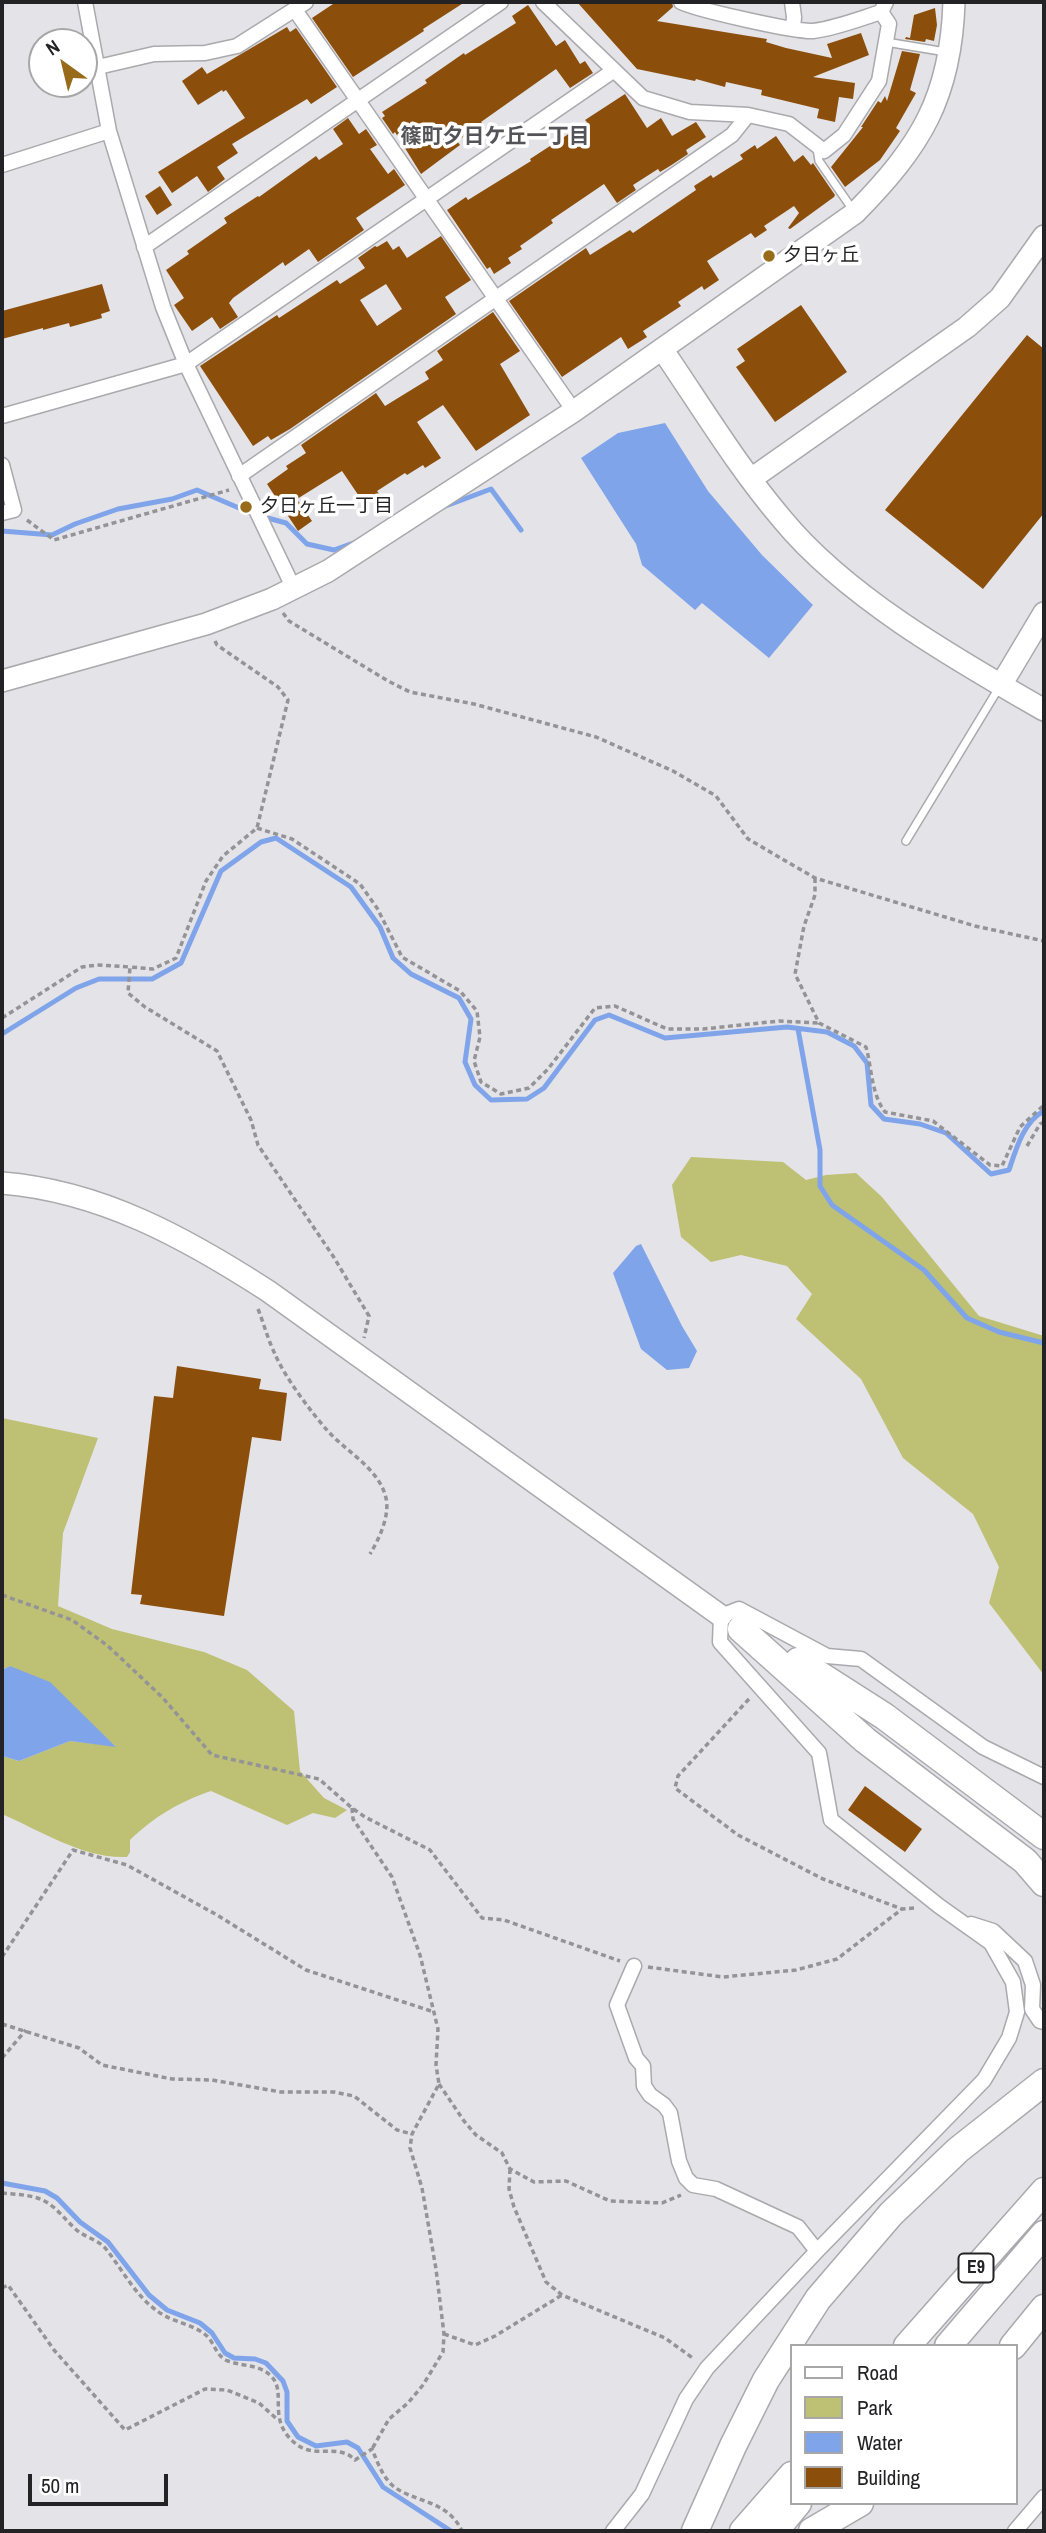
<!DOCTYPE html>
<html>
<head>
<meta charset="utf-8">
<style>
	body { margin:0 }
	#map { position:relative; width:1046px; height:2533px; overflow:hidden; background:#e3e3e8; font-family:"Archivo Narrow",sans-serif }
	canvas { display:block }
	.frame { position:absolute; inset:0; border:4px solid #232325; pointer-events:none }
	.legend { position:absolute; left:790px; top:2344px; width:228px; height:161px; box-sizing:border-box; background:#fff; border:2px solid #a7a7a8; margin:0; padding:9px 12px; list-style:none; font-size:21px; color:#232325 }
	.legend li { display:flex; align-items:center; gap:14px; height:35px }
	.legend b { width:35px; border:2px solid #a7a7a8 }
	.north { position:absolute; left:28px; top:28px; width:70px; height:70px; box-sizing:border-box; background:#fff; border:2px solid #a7a7a8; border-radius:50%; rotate:326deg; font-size:19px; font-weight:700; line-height:28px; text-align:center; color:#232325 }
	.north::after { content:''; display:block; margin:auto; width:24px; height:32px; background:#986b1a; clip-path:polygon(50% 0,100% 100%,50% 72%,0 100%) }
	.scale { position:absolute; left:28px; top:2474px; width:140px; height:32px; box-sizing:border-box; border:4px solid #232325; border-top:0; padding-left:9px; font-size:21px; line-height:24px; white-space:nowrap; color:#232325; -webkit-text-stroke:5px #fff; paint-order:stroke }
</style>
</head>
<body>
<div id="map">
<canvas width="1046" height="2533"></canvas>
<div class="frame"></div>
<ul class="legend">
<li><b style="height:9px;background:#fff"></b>Road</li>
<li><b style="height:19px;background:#bec074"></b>Park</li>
<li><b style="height:19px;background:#80a4ea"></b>Water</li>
<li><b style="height:19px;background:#8c4f0b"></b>Building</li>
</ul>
<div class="north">N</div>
<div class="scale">50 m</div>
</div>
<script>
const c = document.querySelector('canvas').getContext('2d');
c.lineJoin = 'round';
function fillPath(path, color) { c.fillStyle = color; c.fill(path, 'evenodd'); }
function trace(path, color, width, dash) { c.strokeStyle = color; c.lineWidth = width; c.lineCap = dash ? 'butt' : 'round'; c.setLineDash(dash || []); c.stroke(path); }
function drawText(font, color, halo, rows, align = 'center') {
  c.font = font + ' "Archivo Narrow","Noto Sans JP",sans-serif'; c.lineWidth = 7; c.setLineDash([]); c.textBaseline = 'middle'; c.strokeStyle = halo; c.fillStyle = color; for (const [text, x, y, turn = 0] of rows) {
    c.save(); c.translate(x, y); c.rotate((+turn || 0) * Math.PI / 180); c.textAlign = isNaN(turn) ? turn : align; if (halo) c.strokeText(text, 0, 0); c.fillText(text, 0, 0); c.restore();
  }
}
const green = new Path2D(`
	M691,1157L783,1162L806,1180L826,1175L856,1173L882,1197L979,1316L1044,1336V1675L989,1603L999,1567L973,1514L903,1458L861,1379L796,1319L812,1294L787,1266L741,1255L711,1262L681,1237L672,1185Z
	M2,1418L98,1438L63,1533L58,1606L112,1629L204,1652L247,1670L294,1711L300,1771L324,1798L347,1810L335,1818L313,1813L287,1825L211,1791C179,1802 155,1816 130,1840V1852L127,1857C84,1859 41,1831 2,1814V1756L19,1761L70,1741L115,1746L10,1666L2,1670Z`);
const water = new Path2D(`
	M665,423L708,491L762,555L813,605L769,658L702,603L695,610L642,565L636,544L581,458L618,433Z
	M641,1244L682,1326L697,1351L689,1368L667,1370L641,1349L613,1273L636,1246Z
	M10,1666L50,1682L116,1747L70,1741L19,1761L2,1756V1670Z`);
const stream = new Path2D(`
	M443,507L491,489L521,530
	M2,531L52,535L75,524L118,509L172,499L197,490L253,514L286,523L307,544L334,550L356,542
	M798,1029L820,1150V1186L832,1205L924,1270L967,1318L999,1332L1044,1343
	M2,1034L76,988L99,979H152L181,963L221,871L261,842L276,838L351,887L380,927L393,958L411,974L459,998L471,1019L465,1062L475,1085L491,1100L527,1099L544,1088L595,1020L609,1015L665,1038L787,1027L827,1032L854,1046L867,1063L871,1105L884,1119L920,1124L946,1133L991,1174L1009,1170C1016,1149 1024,1121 1044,1111
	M2,2183L45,2191L57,2198L80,2222L108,2242L149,2295L167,2310L200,2323L212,2333L225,2353L234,2358L255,2359L266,2363L283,2381L287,2392V2421L298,2437L316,2446L347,2442L358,2448L383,2487L451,2531`);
const building = new Path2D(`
	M336,2H465L423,29L424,31L353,77L312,18Z
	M577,2H672L673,7L657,21L767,39L766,42L786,48L832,58L827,44L861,33L869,55L813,77L855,83L853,99L839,97L835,122L817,118L819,109L761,95L762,90L726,82L725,87L696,79L695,81L637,69Z
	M528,5L556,46L565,40L580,64L585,61L593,73L570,88L556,69L481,122L483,124L457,141L460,145L421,174L395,132L393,134L382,118L385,116L382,112L427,83L425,80L464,53L465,55L516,23L512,16Z
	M935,8L937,25L934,41L926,39L925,42L905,39L906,37L910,38L914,15Z
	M287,27L290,32L296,28L337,87L311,104L307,99L232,144L238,153L217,167L225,179L208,192L197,176L172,193L158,172L245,118L226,90L223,92L222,90L198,105L182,81L202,67L207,74Z
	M902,51L920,54L910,90L916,93L896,128L900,131L880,160L845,187L831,167L863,127H861L878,101L881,103L885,96L887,101Z
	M625,94L647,128L661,118L672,136L696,122L706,137L686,150L688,154L670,166L660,172L658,169L633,185L636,190L617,203L604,184L551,220L553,223L520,246L522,249L508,258L511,263L494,274L490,267L487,269L447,210L466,197L468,200L531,161L530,159L587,122L585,120Z
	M348,118L359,134L366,129L377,145L370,149L388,174L394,169L405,185L356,218L364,230L318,262L309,249L285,266L283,262L233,298L229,303L238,317L220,329L212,317L192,331L174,305L184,298L166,270L189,254L187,251L227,223L224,218L258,196L259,197L316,156L319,160L343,144L333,129Z
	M776,136L794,162L803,155L811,165L813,163L835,195L834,197L790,229L788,228L799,213L794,206L764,226L767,230L755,238L751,233L707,261L719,280L704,290L702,286L678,302L681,306L643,331L647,337L628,349L621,337L562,377L509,301L586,248L590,255L630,230L633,233L696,190L694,186L711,175L713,178L743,159L740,155L755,145L757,149Z
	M160,186L172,205L157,215L145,196Z
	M441,236L471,280L445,297L456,314L290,429L271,440L268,436L253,446L200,366L277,315L279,318L337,280L340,284L365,268L358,258L375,246L377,247L387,241L393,250L399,246L407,258ZM386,284L402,309L377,326L360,300Z
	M102,284L110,311L101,314L102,318L70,327L69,323L43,330V328L2,339V311Z
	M801,305L847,372L775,422L736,367L745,361L737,349Z
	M493,312L520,351L500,364L530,415L476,451L443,405L417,422L441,458L425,468L423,465L407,475L405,473L377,491L380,495L365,505L342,471L297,499L312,521L298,531L267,484L288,469L286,466L306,453L301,445L376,393L385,406L429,379L425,372L443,360L437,351Z
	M1027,335L1044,349V513L983,589L885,510Z
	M177,1366L261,1379L259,1389L287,1393L281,1441L252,1437L224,1616L140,1604L142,1595L131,1594L154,1396L173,1398Z
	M865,1786L922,1829L905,1852L848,1810Z`);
const path = new Path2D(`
	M27,520L54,540L229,490
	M283,613L289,621L388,681L410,692L474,704L596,737L673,771L716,796L748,839L815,878L975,926L1044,941
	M215,641L217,645L278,687L288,700L257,828L223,856L206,881L176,958L153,969L130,967L128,993L145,1007L217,1051L251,1120L258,1145L333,1256L369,1316L364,1338
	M257,828L292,839L360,884L377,908L402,957L460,991L477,1011L480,1037L474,1061L481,1082L501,1094L529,1088L548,1069L595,1008L615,1006L667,1029H703L779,1021L819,1023
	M815,878V895L804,926L795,974L819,1023L866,1047C872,1069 871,1093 885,1112L933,1121L990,1165L1002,1166L1020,1127L1044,1105
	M2,1018L82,967L97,965L130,967
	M1027,1146L1040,1124L1044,1122
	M258,1309C264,1324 268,1340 275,1354C284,1376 311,1412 327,1430C346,1452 379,1468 386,1498C390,1516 379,1539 370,1554
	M2,1595L72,1620L108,1646L163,1698L212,1755L319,1779L352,1808L365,1817L430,1850L482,1918L504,1920L620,1961
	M749,1699L678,1776L675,1788L738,1835L823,1879L902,1909
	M352,1808L353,1819L392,1877L420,1955L438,2029L436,2065L439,2084L412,2134L410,2148L422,2188L436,2269L444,2334L443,2352L423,2385L408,2403L389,2419L372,2449
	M2,1957L73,1850L127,1865L217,1915L306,1970L434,2012
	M648,1967L723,1977L796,1970L837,1959L902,1909L915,1908
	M2,2024L79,2048L102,2065L172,2079L212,2080L281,2092H334L354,2096L397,2130L412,2134
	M2,2058L26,2030
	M439,2084L464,2121L476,2135L502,2153L510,2169L534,2182L566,2181L610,2201L662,2203L681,2195
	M510,2169L509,2189L514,2207L546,2282L562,2295L665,2338L694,2359
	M2,2193C19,2195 38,2194 52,2206C62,2214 69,2224 79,2232C88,2238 100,2241 106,2249C125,2273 137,2300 165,2316C178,2323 197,2326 208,2337C215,2345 217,2357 228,2361C244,2367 260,2364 272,2377C287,2394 266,2420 296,2444C314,2459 339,2443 355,2460L372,2449C377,2461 381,2473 390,2483C409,2503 446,2497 462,2531
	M2,2288L8,2285L54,2350L125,2430L205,2389L227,2390L259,2403L278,2420
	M444,2334L475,2345L495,2336L562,2295`);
const lane = new Path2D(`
	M886,42L946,52
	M817,148L819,161L853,210
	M906,841L1000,686`);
const street = new Path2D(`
	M85,2L109,131L163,307L186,364L294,589
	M543,2L643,98L690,112L748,115L789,124L824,151L844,135L879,81L889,24L881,12
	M681,2C697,10 796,32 813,31C837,28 859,19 881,12L886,2
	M792,2L794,17L793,28
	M295,10L574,411
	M98,67L154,54L205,53L237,46L306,2
	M2,165L109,131
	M144,247L501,2
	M2,416L186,364L613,71
	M2,465L14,510L2,513
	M239,476L732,135L748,115
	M971,1924L993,1931L1025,1961L1033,1985L1032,2009L1040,2021L1044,2022
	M634,1966L617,2005L636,2058L643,2066L644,2086L650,2095L664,2105L670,2113L679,2161L686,2178L693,2185L716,2189L798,2227L817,2251
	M613,2531L642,2494L686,2399L707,2368L817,2251L984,2080L1009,2038L1017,2012L1013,1982L991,1943L939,1906L831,1820L819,1753L720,1642L721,1616L739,1609L827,1656L861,1659L983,1747L1044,1777
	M1015,2531L1044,2497`);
const secondary = new Path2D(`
	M662,349C701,406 737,466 782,519C846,597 957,660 1044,710
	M751,479L967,327L1000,298L1044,236
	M2,681L206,624L272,599L328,571L574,411L855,213C921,146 951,97 954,2
	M1001,685L1044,613
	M2,1183C101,1191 186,1238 268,1291L721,1616`);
const highway = new Path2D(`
	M741,1629L865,1740L1025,1861L1044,1883
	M798,1661L884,1716L1044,1836
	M907,2346L1044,2191
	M948,2346L1044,2234
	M1013,2346L1044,2308
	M695,2531L733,2446L766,2380L818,2299L891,2214L958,2150L1044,2082
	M743,2531L792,2475
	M775,2531L798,2503
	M812,2531L860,2503`);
const markers = [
	[769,256,7,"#986b1a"],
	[246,507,7,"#986b1a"]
];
const shields = [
	[976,2268,35]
];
const shieldNames = [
	["E9",976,2268]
];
const poiNames = [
	["夕日ヶ丘",783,256],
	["夕日ヶ丘一丁目",260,507]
];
const neighbourhoodNames = [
	["篠町夕日ケ丘一丁目",495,137]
];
fillPath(green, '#bec074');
fillPath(water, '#80a4ea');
trace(stream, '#80a4ea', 5);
fillPath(building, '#8c4f0b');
trace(lane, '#a9a9ae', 10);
trace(street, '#a9a9ae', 17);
trace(secondary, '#a9a9ae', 24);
trace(highway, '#a9a9ae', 29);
trace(path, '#949497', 3.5, [5, 3.5]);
trace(lane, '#fff', 7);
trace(street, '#fff', 14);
trace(secondary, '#fff', 21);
trace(highway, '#fff', 26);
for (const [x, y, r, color] of markers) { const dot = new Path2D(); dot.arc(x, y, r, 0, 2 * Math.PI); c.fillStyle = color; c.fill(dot); trace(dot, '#fff', 2.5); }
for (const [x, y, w] of shields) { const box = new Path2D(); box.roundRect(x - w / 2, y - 14.5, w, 29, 5); c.fillStyle = '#fff'; c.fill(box); trace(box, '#232325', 2); }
drawText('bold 18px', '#232325', null, shieldNames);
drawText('19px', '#232325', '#fff', poiNames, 'left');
drawText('bold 21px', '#535358', '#fff', neighbourhoodNames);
</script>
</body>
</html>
